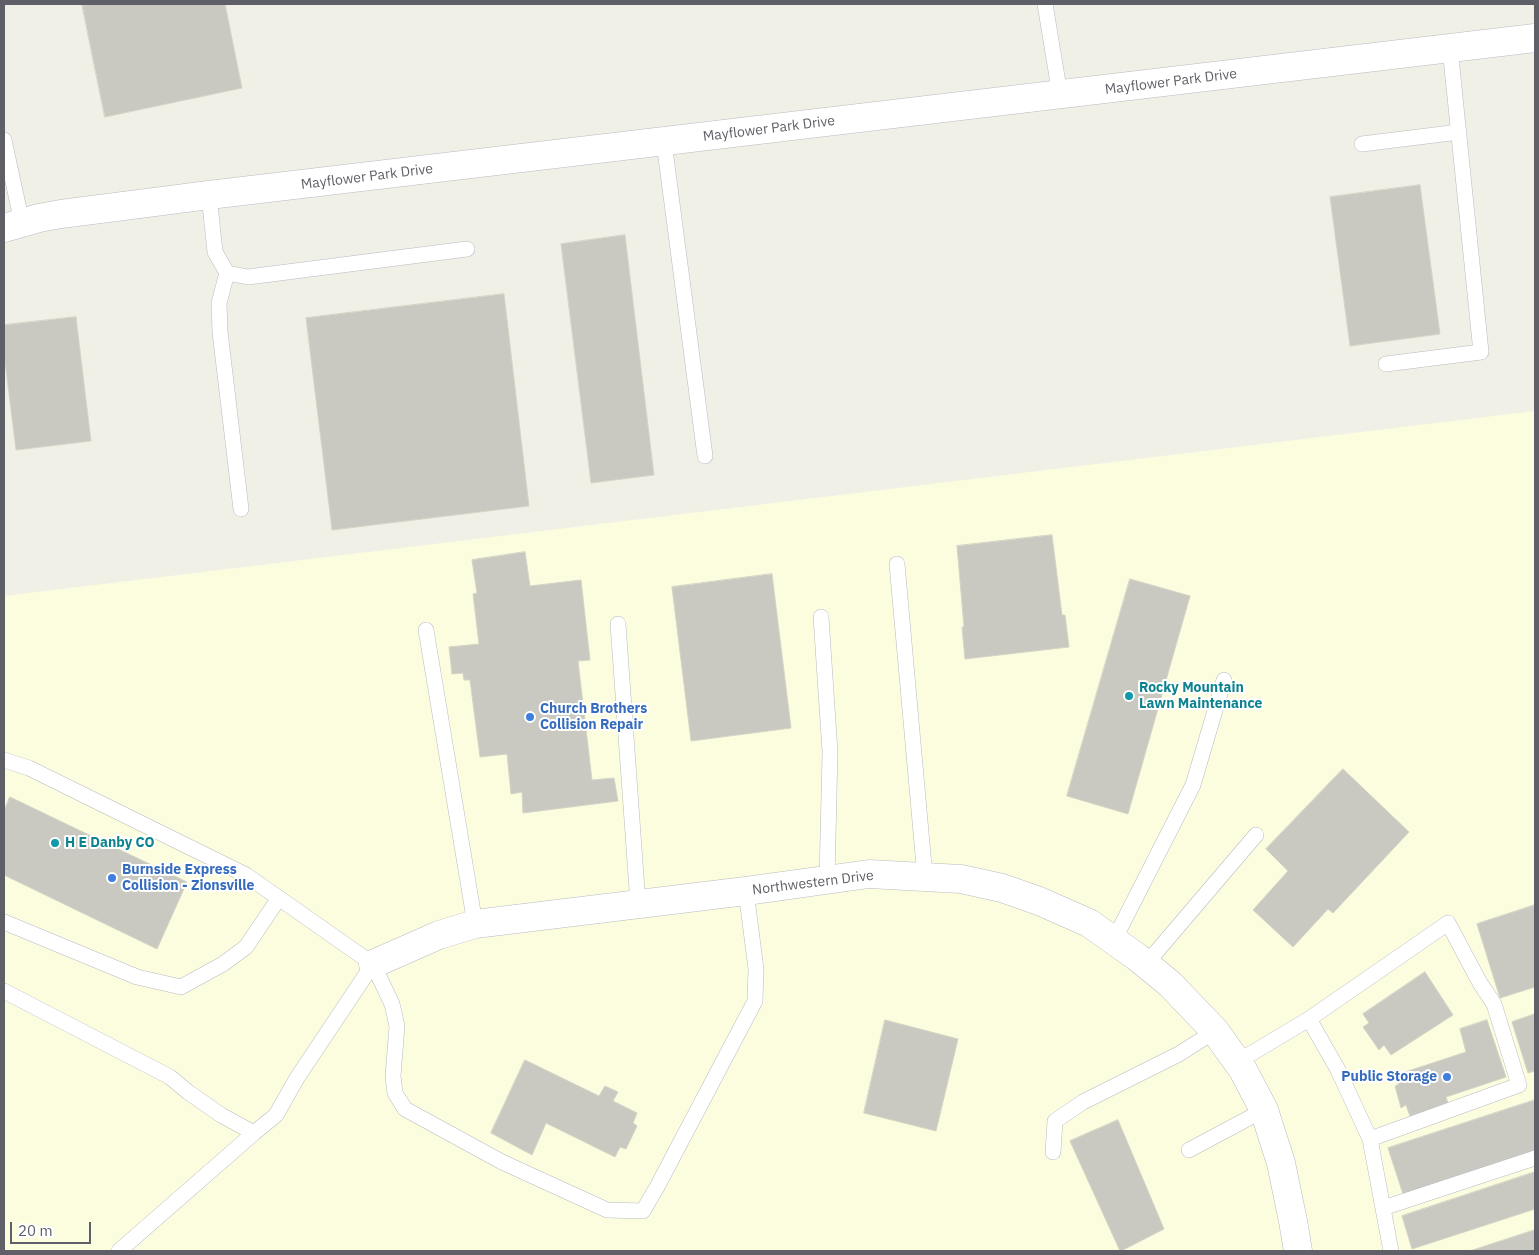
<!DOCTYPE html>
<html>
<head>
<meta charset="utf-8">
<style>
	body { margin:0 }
	#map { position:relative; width:1539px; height:1255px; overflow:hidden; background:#f0f0e7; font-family:"IBM Plex Sans",sans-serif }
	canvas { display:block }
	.frame { position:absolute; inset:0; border:5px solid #5f6067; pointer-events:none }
	.scale { position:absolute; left:10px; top:1222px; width:81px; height:22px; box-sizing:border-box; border:2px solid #5f6067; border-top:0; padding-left:6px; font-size:15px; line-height:18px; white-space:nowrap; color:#5f6067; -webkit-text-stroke:4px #fff; paint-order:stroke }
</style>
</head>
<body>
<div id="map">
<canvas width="1539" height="1255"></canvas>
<div class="frame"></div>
<div class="scale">20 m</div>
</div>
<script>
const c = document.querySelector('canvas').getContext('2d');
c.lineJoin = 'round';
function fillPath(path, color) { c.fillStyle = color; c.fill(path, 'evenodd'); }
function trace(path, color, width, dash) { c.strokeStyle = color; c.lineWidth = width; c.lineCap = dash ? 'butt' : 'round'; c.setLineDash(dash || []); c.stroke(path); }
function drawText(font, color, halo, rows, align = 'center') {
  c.font = font + ' "IBM Plex Sans",sans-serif'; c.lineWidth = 4; c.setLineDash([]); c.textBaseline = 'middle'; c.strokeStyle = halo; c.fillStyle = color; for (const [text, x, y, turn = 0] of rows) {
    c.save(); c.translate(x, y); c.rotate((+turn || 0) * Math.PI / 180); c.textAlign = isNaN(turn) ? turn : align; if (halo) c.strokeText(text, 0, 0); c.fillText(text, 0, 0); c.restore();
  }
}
const commercial = new Path2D(`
	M1535,411V1251H4V596Z`);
const building = new Path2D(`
	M82,4H225L242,88L105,117Z
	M1420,185L1440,334L1350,346L1330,197Z
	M625,235L654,475L591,483L561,244Z
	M504,294L529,506L332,530L306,318Z
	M76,317L91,441L16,450L4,354V325Z
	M1052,535L1062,615H1065L1069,647L965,659L962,627H964L957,546Z
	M525,552L530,586L581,580L590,660L578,661L592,780L614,778L618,801L523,813L522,792L511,794L507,754L480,757L470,680H464L463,673L452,674L449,647L479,644L473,594L477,593L472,560Z
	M772,574L791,728L691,741L672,587Z
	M1130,579L1190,596L1128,814L1067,796Z
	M1343,769L1409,832L1333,913L1328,909L1293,947L1253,910L1288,871L1266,849Z
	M10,797L187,882L157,949L4,875V811Z
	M1535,905V987L1500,998L1477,924Z
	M1425,972L1453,1015L1391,1055L1384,1045L1379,1050L1363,1027L1369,1023L1363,1014Z
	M1535,1014V1071L1528,1073L1512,1022Z
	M885,1020L958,1039L936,1131L864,1113Z
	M1487,1020L1506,1077L1446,1097L1448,1103L1410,1116L1406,1105L1401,1108L1395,1086L1399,1084L1396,1075L1466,1052L1460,1029Z
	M525,1060L599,1096L605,1086L618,1092L613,1101L637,1113L633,1123L637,1126L626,1149L620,1147L615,1157L546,1123L532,1155L491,1133Z
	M1535,1100V1151L1403,1194L1388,1148Z
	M1118,1120L1164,1229L1121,1251H1120L1070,1141Z
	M1535,1172V1209L1412,1249L1402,1216Z
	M1535,1230V1251H1470Z`);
const service = new Path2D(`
	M1045,4L1060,95
	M4,140L22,223
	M664,142L705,456
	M1362,144L1459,132
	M209,195L215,252L227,273L248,277L467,249
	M227,273L219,303L220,332L241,509
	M1386,364L1481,352L1450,48
	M897,564L925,877
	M821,617L830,752L827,880
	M618,624L638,904
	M426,630L475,924
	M4,760L29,768L246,875L373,964L392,1004L397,1026L393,1076L395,1093L405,1109L502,1162L607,1210L643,1211L657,1187L755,1001L756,969L746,891
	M4,922L137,977L181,987L223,964L246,947L279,898
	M1114,940L1193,785L1224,680
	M1146,964L1256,835
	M4,991L170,1077L188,1092L221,1115L254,1133L276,1115L297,1078L373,964
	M1237,1062L1309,1019L1448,923L1480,983L1494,1004L1519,1085L1370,1139L1338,1070L1309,1019
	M1370,1139L1391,1251
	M1189,1150L1264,1110
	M1053,1152L1055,1121L1083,1102L1179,1054L1215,1031
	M1383,1208L1535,1158
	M119,1251L254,1133`);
const minor = new Path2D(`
	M4,228L39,218L61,214L209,195L1535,38
	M373,964L439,935L475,924L746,891L869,874L961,879L1002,888L1039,901L1089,923L1137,957L1170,984L1215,1031L1243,1070L1264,1110L1281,1163L1293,1221L1298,1251`);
const markers = [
	[1129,696,5,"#0f9aa8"],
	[530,717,5,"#3f7fe0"],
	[55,843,5,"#0f9aa8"],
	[112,878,5,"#3f7fe0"],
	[1447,1077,5,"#3f7fe0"]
];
const streetNames = [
	["Mayflower Park Drive",1171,82,-7],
	["Mayflower Park Drive",769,129,-7],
	["Mayflower Park Drive",367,177,-7],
	["Northwestern Drive",813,883,-7]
];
const cultureNames = [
	["Rocky Mountain",1139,688],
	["Lawn Maintenance",1139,704],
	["H E Danby CO",65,843]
];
const shopNames = [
	["Church Brothers",540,709],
	["Collision Repair",540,725],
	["Burnside Express",122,870],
	["Collision - Zionsville",122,886],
	["Public Storage",1437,1077,"right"]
];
fillPath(commercial, '#fcfddf');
fillPath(building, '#c9c9c2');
trace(building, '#d5d5c6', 1);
trace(service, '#b9bac0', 16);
trace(minor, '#b9bac0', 29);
trace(service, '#fff', 15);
trace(minor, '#fff', 28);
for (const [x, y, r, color] of markers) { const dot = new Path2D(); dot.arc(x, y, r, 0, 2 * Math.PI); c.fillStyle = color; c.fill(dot); trace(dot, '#fff', 2); }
drawText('14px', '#5f6067', '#fff', streetNames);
drawText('bold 14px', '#0d838f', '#fff', cultureNames, 'left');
drawText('bold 14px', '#366cbe', '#fff', shopNames, 'left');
</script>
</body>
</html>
